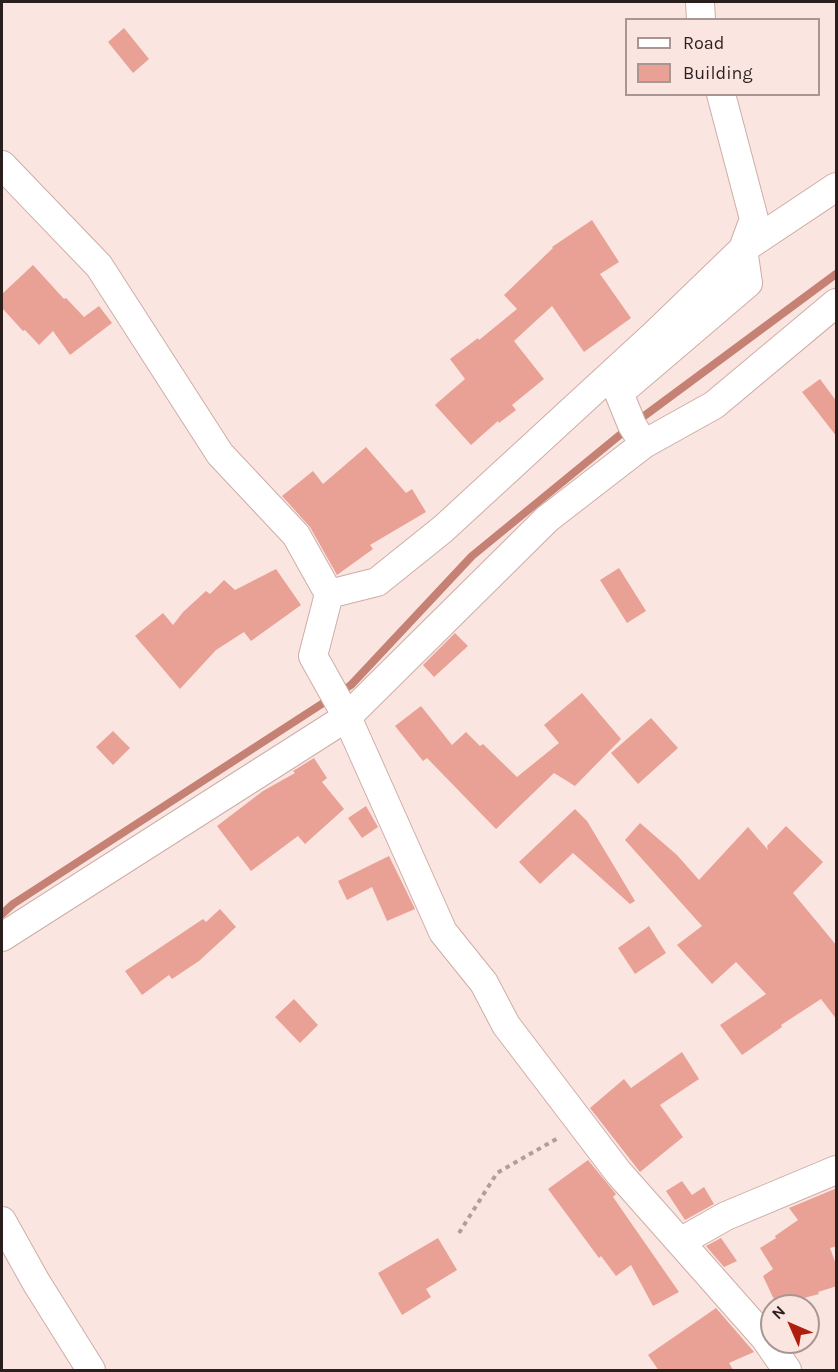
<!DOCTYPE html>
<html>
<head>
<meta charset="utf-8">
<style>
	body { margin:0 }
	#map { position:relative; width:838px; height:1372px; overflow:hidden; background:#fbe5e1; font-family:Karla,sans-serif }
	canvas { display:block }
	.frame { position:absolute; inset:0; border:3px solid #2b1f1d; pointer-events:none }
	.legend { position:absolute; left:625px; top:18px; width:195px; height:78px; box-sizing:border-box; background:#fbe5e1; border:2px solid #a89693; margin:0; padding:8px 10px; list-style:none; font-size:18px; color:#2b1f1d }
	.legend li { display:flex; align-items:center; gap:12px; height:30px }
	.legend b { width:30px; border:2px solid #a89693 }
	.north { position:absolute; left:760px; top:1294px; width:60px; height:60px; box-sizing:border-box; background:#fbe5e1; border:2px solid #a89693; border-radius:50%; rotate:315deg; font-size:16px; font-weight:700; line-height:24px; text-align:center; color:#2b1f1d }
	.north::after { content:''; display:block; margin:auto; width:21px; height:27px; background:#ae200d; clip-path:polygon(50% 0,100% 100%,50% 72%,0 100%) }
</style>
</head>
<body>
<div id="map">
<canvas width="838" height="1372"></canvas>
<div class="frame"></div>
<ul class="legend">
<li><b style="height:8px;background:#fff"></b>Road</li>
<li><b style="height:16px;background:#e8a194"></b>Building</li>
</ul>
<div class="north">N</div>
</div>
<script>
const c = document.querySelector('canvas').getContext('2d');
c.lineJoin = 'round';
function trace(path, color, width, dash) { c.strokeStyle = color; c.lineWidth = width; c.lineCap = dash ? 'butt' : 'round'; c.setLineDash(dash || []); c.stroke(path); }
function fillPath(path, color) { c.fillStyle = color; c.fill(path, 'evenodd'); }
const stream = new Path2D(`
	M2,914L13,904L351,685L472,556L632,425L836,274`);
const building = new Path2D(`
	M124,28L149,59L133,73L108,42Z
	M592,220L619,262L600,274L631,318L584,352L552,306L514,341L544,379L512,405L516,410L499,423L498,421L471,445L435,405L465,379L450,359L478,338L479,340L517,309L504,295L553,248L552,247Z
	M33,265L64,299L66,298L84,317L99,306L112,323L70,355L53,331L39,345L25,330L23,331L2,308V294Z
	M820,379L837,402V437L802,392Z
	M366,447L406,493L412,489L426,512L370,545L373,549L337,575L310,527L282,496L313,471L323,484Z
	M619,568L646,611L627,623L600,580Z
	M276,569L301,605L251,641L244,632L216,650L180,689L135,636L163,613L173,625L183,612L206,591L210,594L224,580L235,590Z
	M455,633L468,646L434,677L423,665Z
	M582,693L621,739L575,786L554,773L496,829L427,758L423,761L395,726L421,706L452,745L466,732L480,746L483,744L517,777L559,743L544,725Z
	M651,718L678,748L638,784L611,753Z
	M113,731L130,748L113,765L96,747Z
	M314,758L327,778L322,782L344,809L305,844L298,836L251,871L217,826L263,791L295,773L293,771Z
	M366,806L378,827L362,838L348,818Z
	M575,809L587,821L635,901L630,904L573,853L540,884L519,862Z
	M640,823L677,855L699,880L748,827L768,850L767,846L786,826L823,862L793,893L837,946V1020L821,999L781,1025L782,1027L742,1055L720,1025L766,994L736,962L712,984L677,945L702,926L625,840Z
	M389,856L415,909L387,921L372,887L347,900L338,881Z
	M220,909L236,927L199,961L172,979L169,975L142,995L125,971L203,919L206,922Z
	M649,926L666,953L635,974L618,948Z
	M294,999L318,1025L300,1043L275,1017Z
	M682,1052L699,1079L660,1105L683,1137L640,1172L590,1108L624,1079L631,1088Z
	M588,1160L616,1194L613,1197L679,1292L653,1306L631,1265L616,1276L601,1256L599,1258L548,1189Z
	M682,1181L692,1195L704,1187L714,1204L685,1220L666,1191Z
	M837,1188V1246L830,1248L837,1267V1286L818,1292L819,1294L804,1298L788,1306H777L763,1276L773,1269L760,1248L776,1238L775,1236L798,1220L789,1208Z
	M438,1238L457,1270L426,1289L431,1297L402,1315L378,1273Z
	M721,1238L737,1261L724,1267L706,1246Z
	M716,1308L754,1352L729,1363L734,1371H659L648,1355Z`);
const path = new Path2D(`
	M459,1233L497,1173L558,1138`);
const street = new Path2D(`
	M700,2L701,20
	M2,165L99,266L220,454L296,535L329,594L377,582L443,529L655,334L743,249L754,219L721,94
	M644,444L632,425L619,393L748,283L743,249L836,187
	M329,594L313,656L347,717L443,932L484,983L506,1025L618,1172L765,1338L787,1370
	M2,937L347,717L547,519L644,444L714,405L836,303
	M2,1221L36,1282L91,1370
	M680,1242L726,1216L836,1170`);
trace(stream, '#c58174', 8);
fillPath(building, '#e8a194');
trace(street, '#ceada7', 30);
trace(path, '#b19e9b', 4, [4.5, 4.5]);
trace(street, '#fff', 28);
</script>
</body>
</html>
